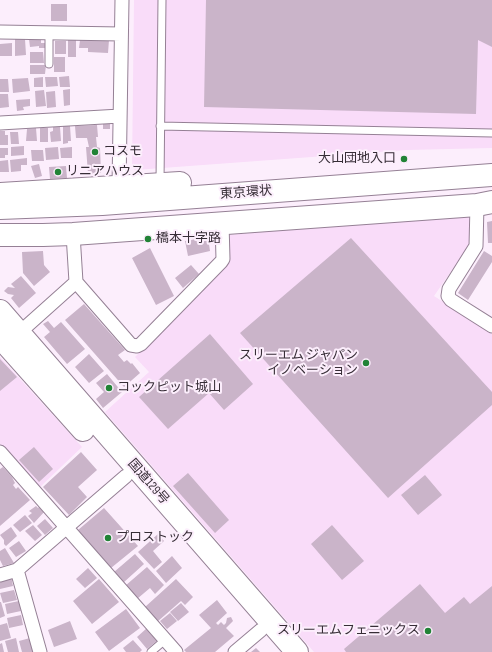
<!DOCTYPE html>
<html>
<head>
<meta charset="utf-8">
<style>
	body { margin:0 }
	canvas { display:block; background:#fceefc }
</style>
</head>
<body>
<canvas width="492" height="652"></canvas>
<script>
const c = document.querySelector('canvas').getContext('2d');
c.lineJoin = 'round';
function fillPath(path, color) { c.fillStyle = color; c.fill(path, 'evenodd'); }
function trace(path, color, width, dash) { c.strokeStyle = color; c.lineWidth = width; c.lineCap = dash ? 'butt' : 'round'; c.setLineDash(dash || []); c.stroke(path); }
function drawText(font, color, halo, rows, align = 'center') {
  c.font = font + ' "Sofia Sans Condensed","Noto Sans JP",sans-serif'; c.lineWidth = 4; c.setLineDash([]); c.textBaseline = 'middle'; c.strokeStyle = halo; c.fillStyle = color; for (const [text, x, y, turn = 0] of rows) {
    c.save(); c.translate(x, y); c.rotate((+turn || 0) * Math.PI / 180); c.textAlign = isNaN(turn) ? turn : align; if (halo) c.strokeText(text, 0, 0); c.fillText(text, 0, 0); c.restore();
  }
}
const built = new Path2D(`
	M134,0H492V148L407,150L135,170L132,168Z
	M469,215L470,244L434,296L492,334V652H314L105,412L149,372L135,357L229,263L228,235Z
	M0,357L82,447L39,488L0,444Z`);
const building = new Path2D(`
	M206,0H492V47L478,40L476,114L204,107Z
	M51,4H67V21H51Z
	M41,38V43H45V48H39V46L30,47L29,39Z
	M15,39H25L26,55L15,56Z
	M68,40H76V57H68Z
	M80,40H109L108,53L88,52V48H79Z
	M55,41H66V54H55Z
	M12,43V56H0V44Z
	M30,52H43L44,63H30Z
	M54,57H65V72H54Z
	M30,65H46L45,74H30Z
	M69,76L70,87H60L59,77Z
	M43,77V87H34V78Z
	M45,77H57L58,86L46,87Z
	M28,78L30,91L13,93L12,79Z
	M0,79H8L9,92H0Z
	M70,89V105L64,106L63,90Z
	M44,90L46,106L36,107L35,91Z
	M55,91L56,107L47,108L46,92Z
	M0,94H8L9,107L0,108Z
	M30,99V106L23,107L24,110L17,111L16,100Z
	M103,124H110V129H103Z
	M97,125L98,137H96L97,147L100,148L101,173L88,174L86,147H89L87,138H76L75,126Z
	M63,126H70L71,141H68V143L63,144Z
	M53,127H60L61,141L51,142L50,132L53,131Z
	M36,128L37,141H26L27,129Z
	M40,128H48V142H40Z
	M0,131H5V135H8V145H0Z
	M10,132H18L19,144H11Z
	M24,146V155L11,156V147Z
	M58,147L59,159L46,160L45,148Z
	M72,147V158H61L60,148Z
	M0,148H8V155H5V158H0Z
	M31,150H43L44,161H32Z
	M27,158V165H21V171L11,172L10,160Z
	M8,160L9,172H0V161Z
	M39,164L42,176L35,178L31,166Z
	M66,166L67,178L50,179L49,167Z
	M492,221V243H488L487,222Z
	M208,237L210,251L188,256L185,241Z
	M351,238L492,392V405L388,498L240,333Z
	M150,248L174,296L156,305L132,258Z
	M43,251L44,265L50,272L34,286L23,273L22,252Z
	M484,251L492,256V262L468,300L458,293Z
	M191,265L199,274L183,288L175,278Z
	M21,276L36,293L19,308L11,298L14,295L8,294L4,291L8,287L15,288L11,284Z
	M84,304L125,350L118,355L124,362L127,360L131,364L132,363L140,373L124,387L65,320Z
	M48,321L54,328L61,322L85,349L67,364L44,337L50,332L43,324Z
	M210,334L253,384L224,410L209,393L168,429L139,397Z
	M89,354L104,371L89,383L75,367Z
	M0,359L17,377L0,391Z
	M107,374L122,392L103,408L96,399L104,392L96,383Z
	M34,447L53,469L39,482L19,460Z
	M81,452L97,470L78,487L87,497L69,515L43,487Z
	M3,467L12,477L15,483L13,485L16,489L18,487L30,500L0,526V469Z
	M188,473L229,520L215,533L173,486Z
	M425,475L442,495L418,515L401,495Z
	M36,506L38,508L40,506L45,511L34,523L28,516L32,513L29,511Z
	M104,508L138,546L111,568L78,530Z
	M25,515L32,523L20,532L13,525Z
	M45,519L53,528L45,535L37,526Z
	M33,525L42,535L35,541L25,531Z
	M332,525L364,561L342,580L311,544Z
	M11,527L17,536L6,546L4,544V540L0,535Z
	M158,534L164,541L153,551L162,562L154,569L138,552Z
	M19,541L26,551L16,557L9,548Z
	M5,548L14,563L3,566L0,560V551Z
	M135,554L144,564L123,583L114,572Z
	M172,556L182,568L166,583L156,571Z
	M147,567L164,585L155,594L150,588L137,599L125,586Z
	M88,568L97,578L85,588L76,579Z
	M11,576L13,586L0,589V578Z
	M99,579L119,602L92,624L73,601Z
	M176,579L193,597L185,605L181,601L157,622L145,607Z
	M420,584L445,613L464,597L470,604L492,586V652H346L344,649Z
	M14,590L17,600L3,603L0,593Z
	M217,600L227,613L216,623L218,625L221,622L224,625L226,623L227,618L231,617L233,621L226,628L234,636L215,652H186L184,650L211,628L199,615Z
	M19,601L21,611L7,614L5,604Z
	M0,602H1L5,616L0,618Z
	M181,603L189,612L178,621L170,612Z
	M126,609L140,628L109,651L95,632Z
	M170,613L177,621L167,629L160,621Z
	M21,615L23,625L9,628L7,618Z
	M70,621L77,639L54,647L48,630Z
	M7,623L11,638L0,641V625Z
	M147,628L158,640L147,649L137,637Z
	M16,638L19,652H8L5,641Z
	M30,638L34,652H22L19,641Z
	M133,640L142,650L140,652H126L123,648Z
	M2,643L4,652H0V644Z
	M256,648L260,652H251Z`);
const lane = new Path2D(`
	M49,33V64
	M160,126L492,133
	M160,182L162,0
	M151,652L165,640`);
const street = new Path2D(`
	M0,32L121,34
	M0,123L120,116
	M119,186L122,0
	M477,205L476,246L449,289L448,296L451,300L492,326
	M76,282L131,345L137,346L141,344L221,262L223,259L222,223
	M19,333L76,282L73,234
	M0,452L176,652
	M17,570L40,652
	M0,575L17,570L126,476
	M235,652L261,630`);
const highway = new Path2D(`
	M0,194L180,183
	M0,208L102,204L492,175
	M0,235H43L73,234L477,205L492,202
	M0,311L297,652
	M0,337L83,430`);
const markers = [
	[95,152,4,"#218336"],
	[404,159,4,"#218336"],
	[58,172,4,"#218336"],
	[148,239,4,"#218336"],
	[366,363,4,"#218336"],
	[109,388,4,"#218336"],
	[108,538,4,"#218336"],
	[428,631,4,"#218336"]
];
const poiNames = [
	["コスモ",103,152],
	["大山団地入口",396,159,"right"],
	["リニアハウス",66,172],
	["橋本十字路",156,239],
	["スリーエム ジャパン",358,356,"right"],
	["イノベーション",358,371,"right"],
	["コックピット城山",117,388],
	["プロストック",116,538],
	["スリーエムフェニックス",420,631,"right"]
];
const streetNames = [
	["東京環状",246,193,-4],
	["国道129号",148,482,49]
];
fillPath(built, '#f9dcf9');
fillPath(building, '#cab4c9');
trace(lane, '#958095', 9);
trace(street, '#958095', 15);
trace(highway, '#958095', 24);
trace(lane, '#fff', 7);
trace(street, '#fff', 13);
trace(highway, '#fff', 22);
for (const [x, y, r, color] of markers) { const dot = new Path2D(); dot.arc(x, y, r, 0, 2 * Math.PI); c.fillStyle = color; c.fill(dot); trace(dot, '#fceefc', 1.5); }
drawText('13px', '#362d36', '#fceefc', poiNames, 'left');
drawText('13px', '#362d36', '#fceefc', streetNames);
</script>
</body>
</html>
